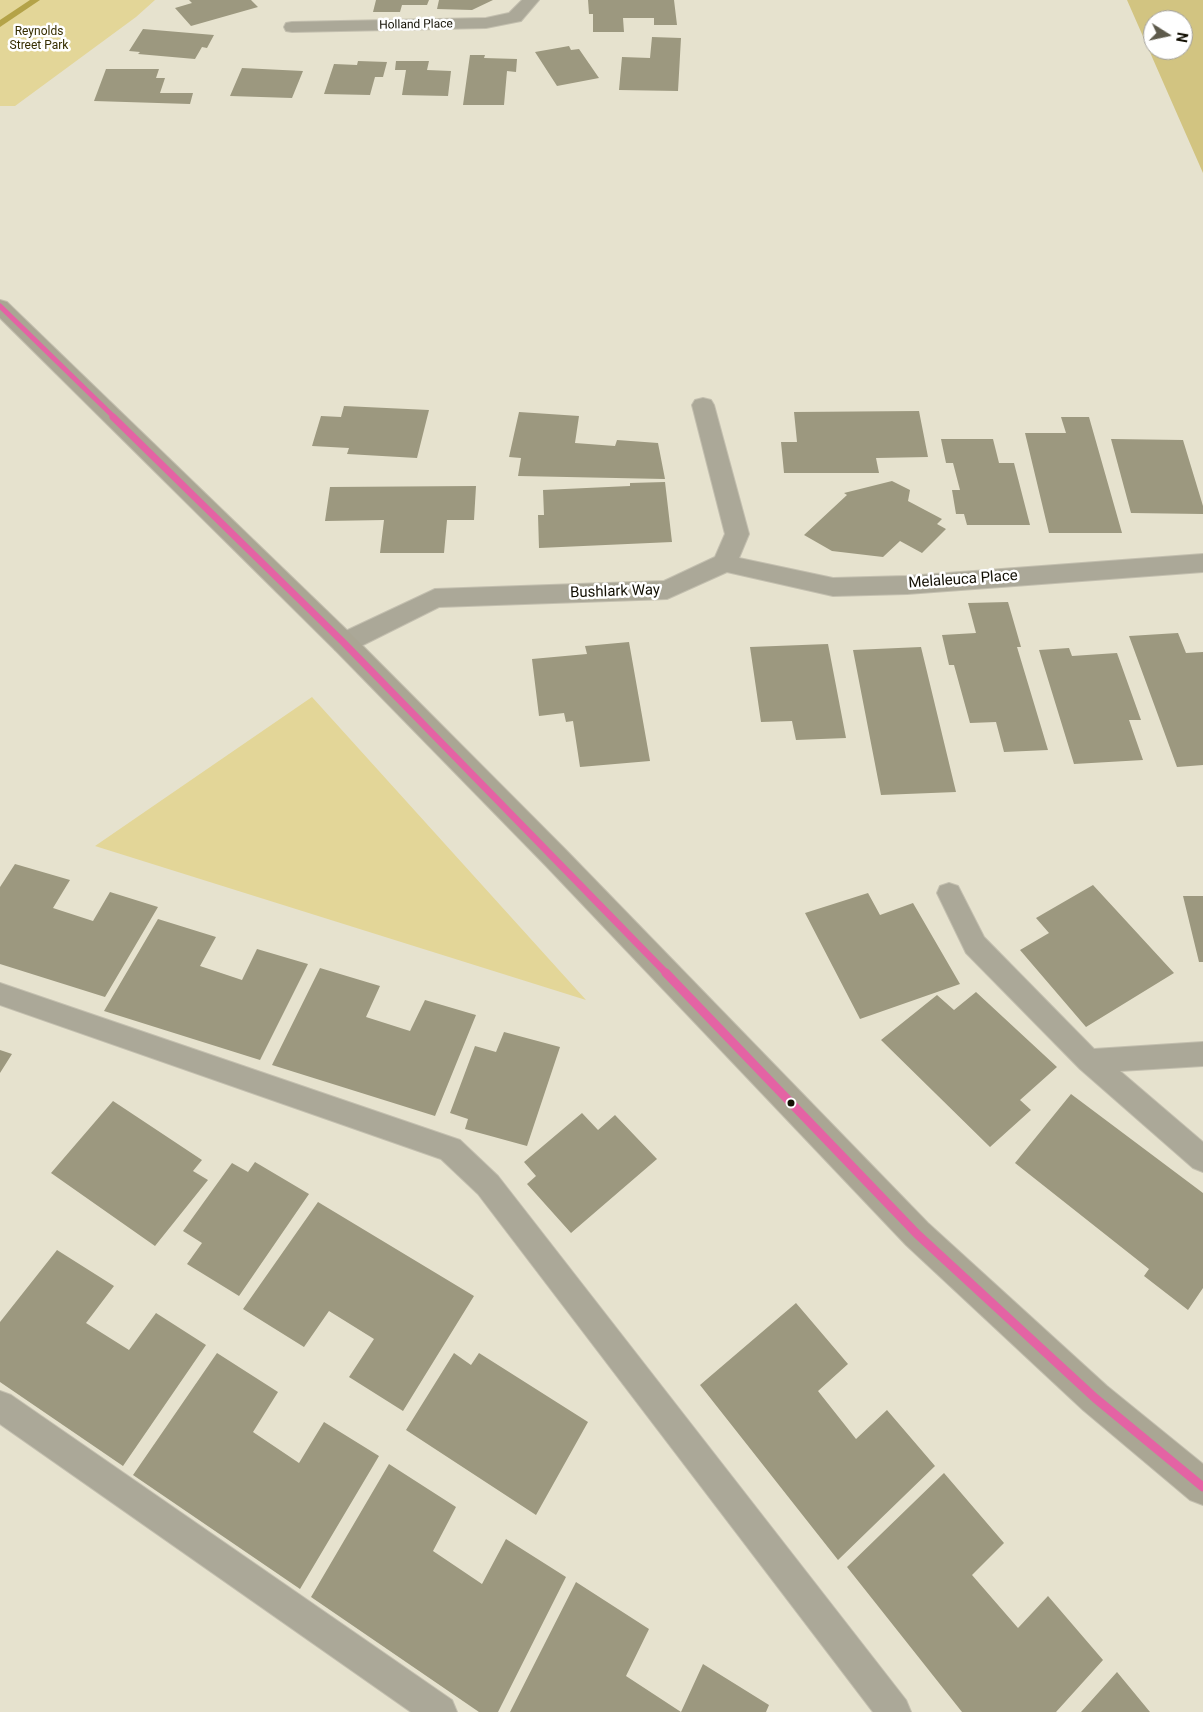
<!DOCTYPE html>
<html>
<head>
<meta charset="utf-8">
<style>
	body { margin:0 }
	#map { position:relative; width:1203px; height:1712px; overflow:hidden; background:#e6e2ce; font-family:Roboto,sans-serif }
	canvas { display:block }
	.north { position:absolute; left:1143px; top:10px; width:50px; height:50px; box-sizing:border-box; background:#fff; border:1px solid #a19f9b; border-radius:50%; rotate:100deg; font-size:14px; font-weight:700; line-height:20px; text-align:center; color:#131004 }
	.north::after { content:''; display:block; margin:auto; width:18px; height:22px; background:#5d5a4b; clip-path:polygon(50% 0,100% 100%,50% 72%,0 100%) }
</style>
</head>
<body>
<div id="map">
<canvas width="1203" height="1712"></canvas>
<div class="north">N</div>
</div>
<script>
const c = document.querySelector('canvas').getContext('2d');
c.lineJoin = 'round';
function fillPath(path, color) { c.fillStyle = color; c.fill(path, 'evenodd'); }
function trace(path, color, width, dash) { c.strokeStyle = color; c.lineWidth = width; c.lineCap = dash ? 'butt' : 'round'; c.setLineDash(dash || []); c.stroke(path); }
function drawText(font, color, halo, rows, align = 'center') {
  c.font = font + ' Roboto,sans-serif'; c.lineWidth = 5; c.setLineDash([]); c.textBaseline = 'middle'; c.strokeStyle = halo; c.fillStyle = color; for (const [text, x, y, turn = 0] of rows) {
    c.save(); c.translate(x, y); c.rotate((+turn || 0) * Math.PI / 180); c.textAlign = isNaN(turn) ? turn : align; if (halo) c.strokeText(text, 0, 0); c.fillText(text, 0, 0); c.restore();
  }
}
const green = new Path2D(`
	M0,0H155L136,17L15,106H0Z
	M312,697L586,1000L95,846Z`);
const forest = new Path2D(`
	M1127,0H1203V173ZM1153,20H1183V50H1153Z`);
const stream = new Path2D(`
	M30,0H40L0,27V20Z`);
const building = new Path2D(`
	M189,0H251L258,7L191,26L175,8L192,3Z
	M376,0H429L427,5H402L400,12H373Z
	M439,0H493L472,10L437,9Z
	M588,0H674L677,25H654V18H623L624,32H593V14H589Z
	M143,29L214,35L207,48L202,47L195,59L138,54L140,52L129,51Z
	M652,37L681,38L678,91L619,90L622,57L650,58Z
	M569,46L571,50L579,49L599,78L557,86L535,52Z
	M470,55H485L484,58L517,59L516,72L507,71L504,105H463Z
	M358,61L387,62L383,77H375L370,95L324,94L334,64L357,65Z
	M396,61H429L427,70L451,71L448,96L402,95L406,70H395Z
	M242,68L303,71L292,98L230,96Z
	M106,69H159L156,78H165L160,93H193L190,104L94,101Z
	M344,406L429,410L417,458L347,454L349,448L312,446L321,416L341,417Z
	M919,411L928,457L876,458L879,473H784L781,442H797L794,412Z
	M519,412L579,416L575,443L615,446L617,440L658,443L665,479L518,476L521,458L509,457Z
	M1061,417H1089L1122,533H1049L1025,433H1066Z
	M941,439H993L999,463H1014L1030,525H967L964,514H956L952,490H960L953,463H946Z
	M1111,439L1183,440L1203,506V514L1131,513Z
	M892,481L910,490L908,501L942,519L937,524L946,529L922,553L900,541L883,557L832,551L804,535L847,495L844,493Z
	M665,482L672,542L539,548L538,515H544L543,490L630,486V483Z
	M476,486L474,520H447L444,553H380L384,520L325,521L330,487Z
	M1008,602L1021,647H1017L1048,750L1004,752L996,722L970,723L954,665H949L942,635L976,633L968,603Z
	M1178,633L1186,653L1203,652V765L1177,767L1129,636Z
	M629,642L650,761L580,767L573,721L566,722L564,713L539,716L532,659L587,654L585,646Z
	M828,644L846,738L796,740L792,721L761,722L750,647Z
	M921,647L956,792L881,795L853,650Z
	M1069,648L1072,656L1117,653L1141,720H1129L1143,760L1074,764L1039,650Z
	M15,864L70,880L53,908L93,921L110,892L158,907L105,997L0,964V887Z
	M1093,885L1174,973L1086,1027L1020,950L1049,933L1036,918Z
	M868,893L880,915L913,903L960,984L860,1019L805,913Z
	M1183,896H1203V962H1199Z
	M158,919L216,937L200,966L242,980L257,949L308,964L260,1060L104,1011Z
	M320,968L380,986L366,1017L410,1031L425,1000L476,1015L435,1116L272,1065Z
	M976,992L1057,1067L1020,1100L1031,1110L990,1147L881,1040L937,995L954,1010Z
	M504,1032L560,1047L527,1146L465,1129L468,1119L450,1113L475,1046L496,1052Z
	M0,1050L12,1054L0,1073Z
	M1071,1094L1203,1193V1288L1188,1310L1144,1276L1149,1269L1015,1163Z
	M113,1101L202,1160L193,1171L208,1180L155,1246L51,1173Z
	M582,1113L598,1130L615,1115L657,1159L571,1233L527,1184L536,1176L524,1162Z
	M255,1162L309,1194L239,1296L187,1264L202,1243L183,1231L232,1163L248,1172Z
	M318,1202L474,1296L403,1411L349,1377L374,1339L329,1311L304,1347L243,1309Z
	M57,1250L114,1286L86,1323L129,1350L156,1313L206,1345L123,1466L0,1382V1322Z
	M796,1303L848,1364L818,1391L856,1439L887,1410L935,1466L838,1560L700,1385Z
	M217,1353L278,1392L253,1432L299,1463L324,1422L379,1456L300,1589L133,1475Z
	M454,1353L471,1365L479,1353L588,1422L536,1515L406,1430Z
	M389,1464L456,1507L433,1551L482,1584L506,1539L566,1577L498,1712H479L311,1597Z
	M944,1473L1004,1543L972,1575L1018,1628L1048,1596L1103,1660L1056,1712H962L847,1567Z
	M576,1582L649,1629L626,1676L681,1712H510Z
	M703,1664L769,1705L766,1712H681Z
	M1117,1672L1150,1712H1081Z`);
const lane = new Path2D(`
	M949,883L958,886L984,937L1094,1049L1203,1042V1066L1120,1071L1203,1142V1172L1193,1168L1080,1069L966,953L937,893L940,886Z
	M0,983L460,1140L498,1176L906,1700L911,1712H873L478,1194L441,1159L0,1005Z
	M0,1391L11,1395L452,1700L457,1712H411L0,1424Z`);
const street = new Path2D(`
	M522,0H539L521,21L486,28L292,32L286,31L284,27L286,23L292,22L486,18L509,13Z
	M703,398L711,400L714,405L749,534L739,558L833,578L907,576L1203,554V572L907,594L833,596L727,572L667,599L439,607L353,650L344,652L335,650L332,643L335,636L435,589L664,581L715,557L725,534L692,405L695,400Z`);
const secondary = new Path2D(`
	M0,300L7,302L353,636L566,850L928,1223L1107,1386L1203,1464V1505L1190,1500L1083,1410L906,1245L546,866L335,650L0,318Z`);
const bus1Far2 = new Path2D(`
	M0,306L115,418`);
const bus1Far1 = new Path2D(`
	M113,417L344,643L667,974`);
const bus1 = new Path2D(`
	M666,973L917,1234L1095,1398L1203,1487`);
const markers = [
	[791,1103,4.5,"#131004"]
];
const farStreetnames = [
	["Holland Place",416,25,-1]
];
const farParknames = [
	["Reynolds",39,32],
	["Street Park",39,46]
];
const streetNames = [
	["Melaleuca Place",963,580,-4],
	["Bushlark Way",615,592,-2]
];
fillPath(green, '#e3d698');
fillPath(forest, '#d2c481');
fillPath(stream, '#b4a348');
fillPath(building, '#9c987f');
trace(lane, '#c3bfaf', 2);
trace(street, '#c3bfaf', 2);
trace(secondary, '#c3bfaf', 2);
fillPath(lane, '#aba898');
fillPath(street, '#aba898');
fillPath(secondary, '#aaa694');
trace(bus1Far2, '#e463a4', 5);
trace(bus1Far1, '#e463a4', 7);
trace(bus1, '#e463a4', 9);
for (const [x, y, r, color] of markers) { const dot = new Path2D(); dot.arc(x, y, r, 0, 2 * Math.PI); c.fillStyle = color; c.fill(dot); trace(dot, '#fff', 2); }
drawText('12px', '#131004', '#fff', farStreetnames);
drawText('12px', '#362d00', '#fff', farParknames);
drawText('15px', '#131004', '#fff', streetNames);
</script>
</body>
</html>
